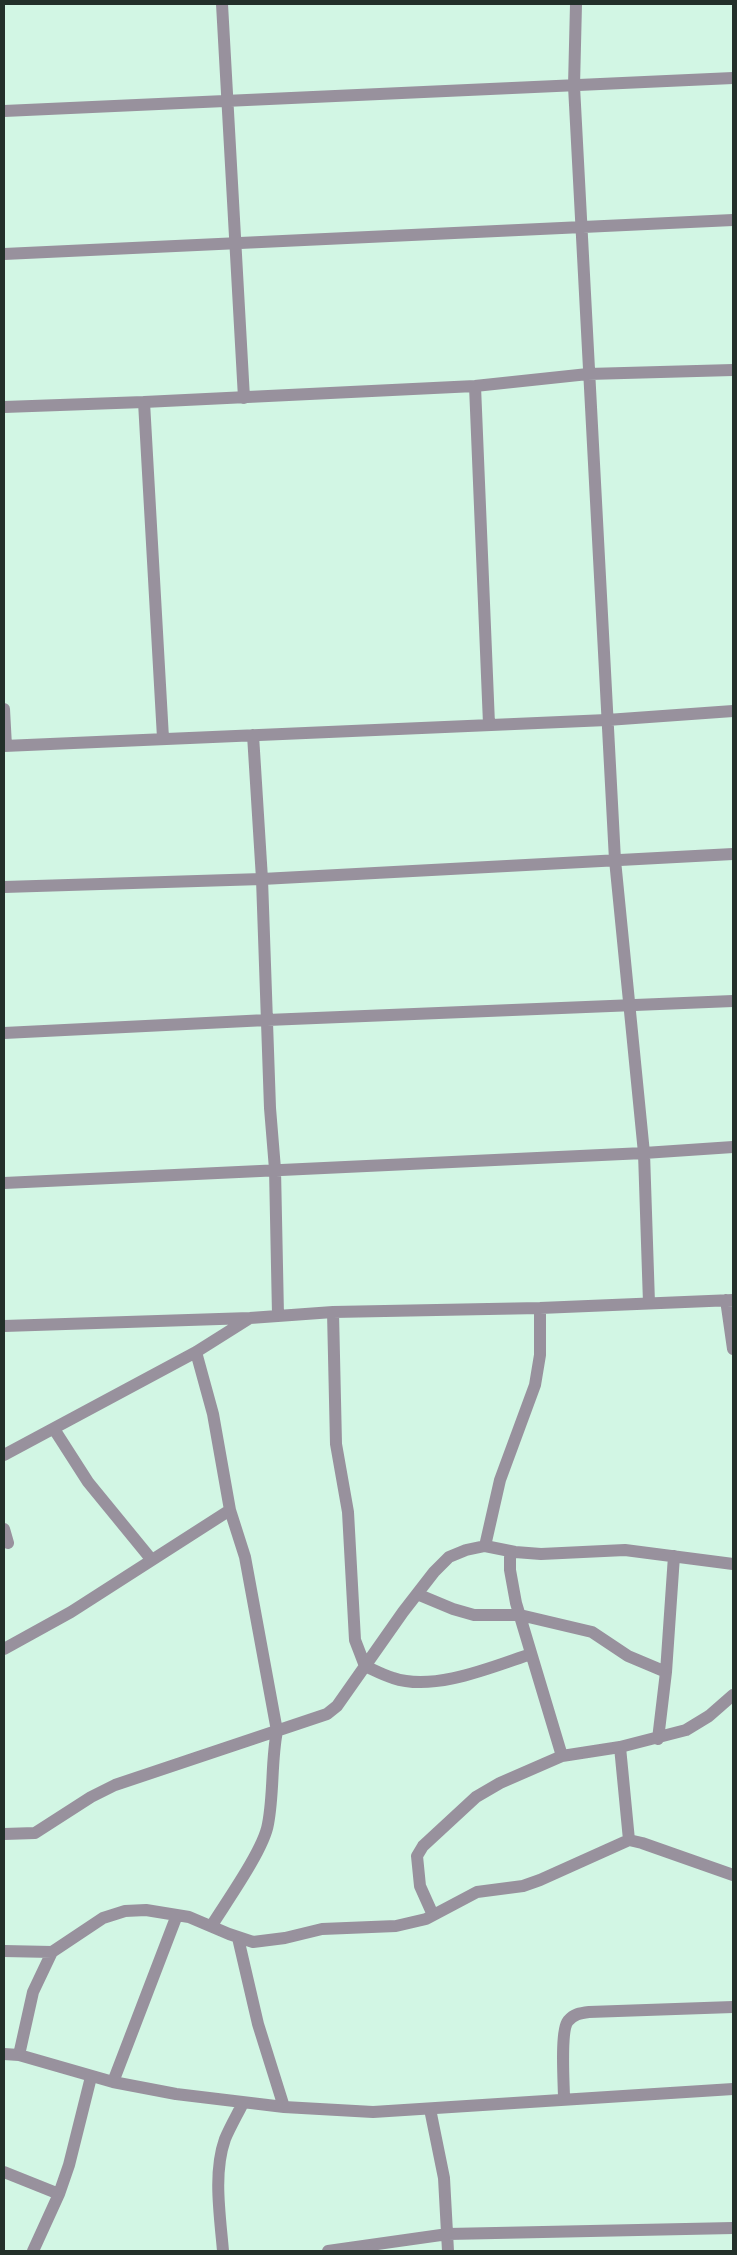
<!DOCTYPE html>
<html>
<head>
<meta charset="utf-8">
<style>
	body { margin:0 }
	#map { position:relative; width:737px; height:2255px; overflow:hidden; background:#d2f6e4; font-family:Signika,sans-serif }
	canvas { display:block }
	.frame { position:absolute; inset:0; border:5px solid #23302a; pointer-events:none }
</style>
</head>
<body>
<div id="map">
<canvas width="737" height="2255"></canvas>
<div class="frame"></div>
</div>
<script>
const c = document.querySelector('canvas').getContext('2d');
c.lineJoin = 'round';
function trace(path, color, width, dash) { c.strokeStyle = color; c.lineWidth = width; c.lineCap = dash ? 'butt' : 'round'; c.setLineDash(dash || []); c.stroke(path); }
const street = new Path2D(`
	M222,4L244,398
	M576,4L574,86L615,860L644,1153L649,1303
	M4,111L733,78
	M4,254L733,220
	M475,386L489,724
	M144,402L163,738
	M4,407L144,402L475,386L588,374L733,370
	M4,709L6,746
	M253,735L262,879L270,1108L275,1169L278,1315
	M4,746L607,720L733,711
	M4,887L262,879L733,854
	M4,1033L267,1020L733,1001
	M4,1183L644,1153L733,1147
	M726,1300L733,1349
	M333,1312L336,1444L348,1512L355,1640L365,1666C374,1670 383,1675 393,1678C434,1692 492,1667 531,1654
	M4,1326L250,1318L333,1312L540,1308L733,1300
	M196,1352L213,1414L230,1510L245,1557L277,1731C271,1761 274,1793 268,1824C264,1849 227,1901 212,1925
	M54,1429L88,1482L151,1559
	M4,1455L196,1352L250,1318
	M4,1529L8,1543
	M485,1546L500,1480L535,1385L540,1355V1308
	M510,1551V1570L516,1603L562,1756
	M417,1594L453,1609L474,1615H520L592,1632L628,1656L666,1672
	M4,1649L71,1612L230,1510
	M658,1739L666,1672L674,1556
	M620,1747L629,1840
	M4,1834L35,1833L91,1797L115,1785L327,1714L337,1706L403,1612L434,1572L449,1557L466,1550L485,1546L515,1552L541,1554L625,1550L733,1564
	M433,1915L420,1886L417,1856L423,1846L476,1797L500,1783L562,1756L620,1747L686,1730L709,1716L733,1695
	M238,1938L258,2024L284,2107
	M4,1951L52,1952
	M4,2054L19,2055L113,2082L176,2094L284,2107L373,2112L733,2089
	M19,2055L33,1992L52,1952L103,1918L125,1911L146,1910L189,1917L229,1934L253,1942L285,1938L322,1929L396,1926L426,1919L477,1892L523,1886L540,1880L629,1840L642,1843L733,1875
	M113,2082L177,1915
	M564,2099C564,2084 560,2031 568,2021C574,2014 580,2013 589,2012L733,2007
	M430,2109L444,2178L448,2251
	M4,2172L59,2194
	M33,2251L59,2194L69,2165L91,2077
	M223,2251C220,2215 213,2173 225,2139C230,2127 237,2115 243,2103
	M328,2251L448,2234L733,2228`);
trace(street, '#98919d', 12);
</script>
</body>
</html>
